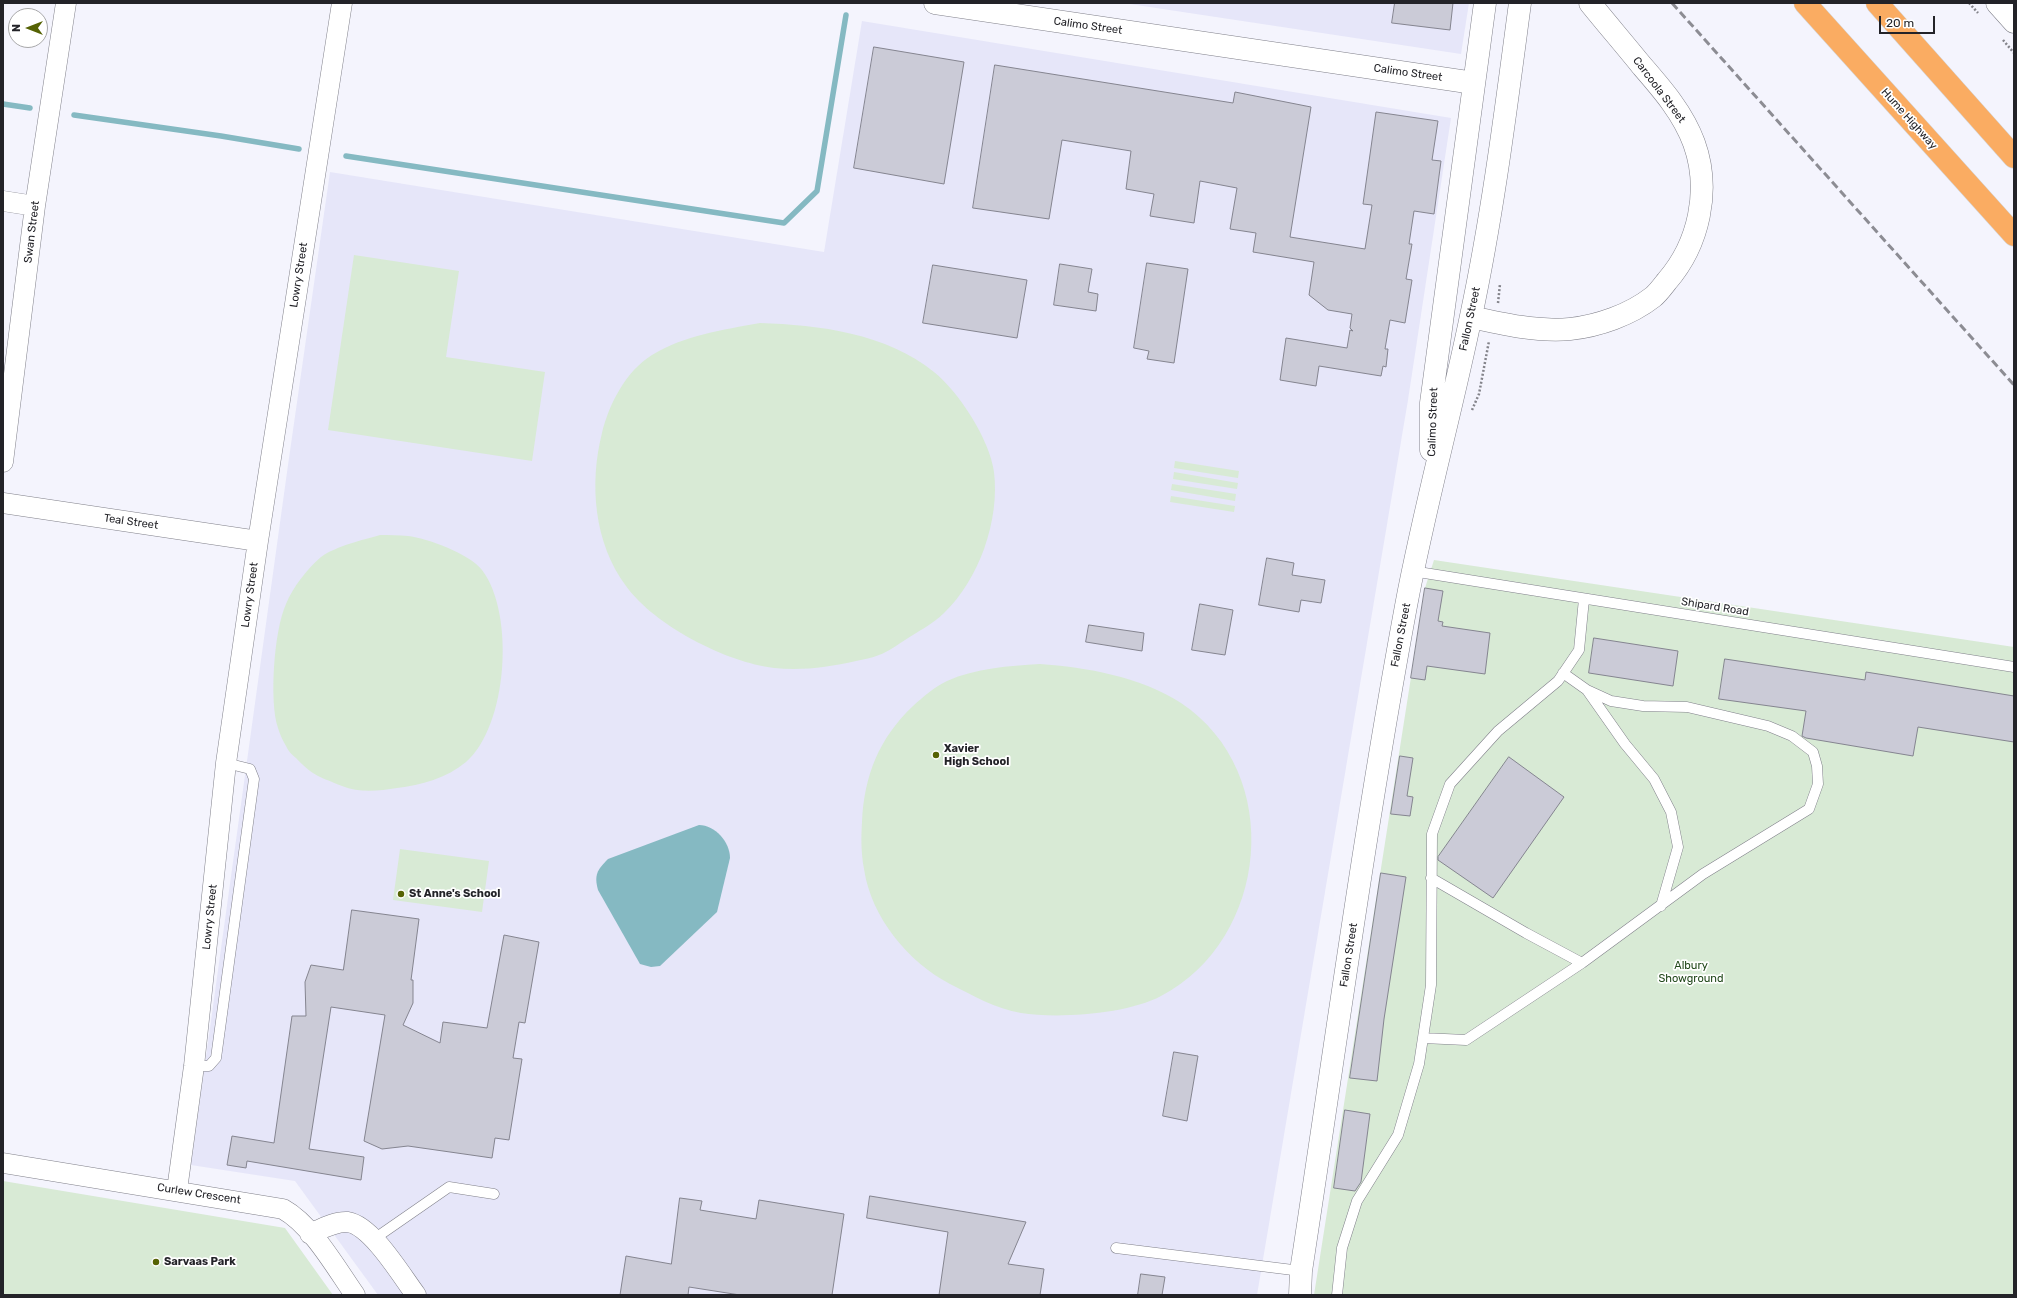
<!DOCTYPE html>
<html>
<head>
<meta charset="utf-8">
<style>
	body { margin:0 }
	#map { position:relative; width:2017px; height:1298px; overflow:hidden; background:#f4f4fd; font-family:Rubik,sans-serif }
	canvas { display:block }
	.frame { position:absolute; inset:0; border:4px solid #232328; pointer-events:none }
	.north { position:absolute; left:8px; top:8px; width:40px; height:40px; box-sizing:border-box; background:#fff; border:1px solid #a7a7a9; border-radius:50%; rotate:270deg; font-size:11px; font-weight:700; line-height:16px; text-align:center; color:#232328 }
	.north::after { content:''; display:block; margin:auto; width:14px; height:18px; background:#556204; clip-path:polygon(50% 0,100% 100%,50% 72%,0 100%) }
	.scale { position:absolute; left:1879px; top:16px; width:56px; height:18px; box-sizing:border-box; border:2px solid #232328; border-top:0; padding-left:5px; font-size:12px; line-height:14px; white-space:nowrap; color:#232328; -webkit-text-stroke:3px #fff; paint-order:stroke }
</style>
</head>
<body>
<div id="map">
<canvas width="2017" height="1298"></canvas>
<div class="frame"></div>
<div class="north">N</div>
<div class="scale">20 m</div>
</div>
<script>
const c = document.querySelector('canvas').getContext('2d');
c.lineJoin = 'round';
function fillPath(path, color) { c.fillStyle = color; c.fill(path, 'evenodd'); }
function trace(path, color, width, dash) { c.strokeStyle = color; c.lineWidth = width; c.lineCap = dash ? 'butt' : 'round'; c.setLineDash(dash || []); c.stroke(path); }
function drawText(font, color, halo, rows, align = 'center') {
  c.font = font + ' Rubik,sans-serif'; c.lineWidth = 3.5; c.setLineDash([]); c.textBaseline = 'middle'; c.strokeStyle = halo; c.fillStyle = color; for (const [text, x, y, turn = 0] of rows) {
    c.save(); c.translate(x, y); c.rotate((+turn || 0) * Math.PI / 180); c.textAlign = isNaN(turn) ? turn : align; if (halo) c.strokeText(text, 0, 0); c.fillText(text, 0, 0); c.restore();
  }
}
const built = new Path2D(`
	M1123,3H1469L1461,54Z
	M862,21L1451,118L1408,400L1257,1295H378L295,1181L191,1165L288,465L330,172L824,252Z`);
const green = new Path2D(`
	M354,255L459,271L446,357L545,372L532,461L328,430Z
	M760,323C819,325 886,333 934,372C959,392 990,440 994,472C1000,520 979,580 944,613C933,624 917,632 905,640C897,645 888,652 879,655C872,658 864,659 856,661C829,667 802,671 774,668C726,662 655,626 626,586C594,543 589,484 602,433C609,404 626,371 652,355C685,335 722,330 760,323Z
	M1175,461L1239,471L1238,478L1174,468Z
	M1174,472L1238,483L1237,489L1173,479Z
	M1172,484L1236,494L1235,501L1171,490Z
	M1171,496L1235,506L1234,512L1170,502Z
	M380,535C389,535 399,535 408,536C427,538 470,554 482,570C515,613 508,726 466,762C447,778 421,785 397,788C379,791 359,793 342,786C320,777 313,776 296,758C292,755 288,751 286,746C283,741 280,735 278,728C269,702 274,630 286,604C293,587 307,569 321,557C336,546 363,540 380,535Z
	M1434,560L2014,647V1295H1314L1425,588Z
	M1040,664C1086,667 1141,677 1181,703C1286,773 1269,940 1161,996C1128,1014 1058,1019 1021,1013C996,1009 972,995 950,984C908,962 871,917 864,869C861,853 861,837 862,822C864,776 879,738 913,706C923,697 934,687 947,681C976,668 1008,666 1040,664Z
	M400,849L489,861L482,912L393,900Z
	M3,1181L285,1228L333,1295H3Z`);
const water = new Path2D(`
	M699,825C715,825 730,842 730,858L717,912L660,966L651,967L640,964L598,890C594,875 597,870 608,859Z`);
const stream = new Path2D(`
	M3,104L30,108
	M74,115L221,136L299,149
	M346,156L784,223L817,191L846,15`);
const building = new Path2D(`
	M1395,3H1453L1450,30L1392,23Z
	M874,47L964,62L944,184L854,168Z
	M995,65L1233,103L1235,92L1311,107L1290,237L1365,249L1372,205L1363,204L1376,112L1438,121L1432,160L1441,161L1434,214L1414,211L1409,244H1412L1406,279L1412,280L1405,323L1390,320L1385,349H1388L1386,367L1383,366L1381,376L1319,366L1316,386L1280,380L1286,338L1347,348L1350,330L1353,331L1350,328L1352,314L1328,310L1309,295L1314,262L1253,252L1256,233L1230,229L1237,188L1200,181L1194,223L1150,216L1154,194L1126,189L1131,151L1062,140L1049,219L973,208Z
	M1147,263L1188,269L1174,363L1147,359L1149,351L1134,348Z
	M1060,264L1092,269L1088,292L1098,294L1096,311L1054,305Z
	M933,265L1027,280L1017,338L923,323Z
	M1267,558L1294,563L1292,575L1325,580L1321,603L1301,600L1299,612L1259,605Z
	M1425,588L1443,591L1438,621L1443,622L1442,626L1490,633L1485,674L1427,666L1425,680L1411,678Z
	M1200,604L1233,610L1225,655L1192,650Z
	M1089,625L1144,633L1142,651L1086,642Z
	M1594,638L1678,651L1673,686L1589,673Z
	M1725,659L1865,680L1866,672L2014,696V742L1918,727L1913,756L1806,738L1802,736L1806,711L1719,699Z
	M1400,756L1413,758L1407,796L1413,797L1410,816L1391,814Z
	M1509,757L1564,797L1493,898L1438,860V857Z
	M1381,873L1406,877L1384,1019L1377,1081L1350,1078Z
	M352,910L419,919L411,980H413V1003L403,1025L440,1043L443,1022L487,1028L504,935L539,942L525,1023L519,1022L513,1058L522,1059L509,1140L495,1138L492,1158L408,1146L382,1149L364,1141L385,1015L331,1007L309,1149L364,1157L361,1180L247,1161L246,1168L227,1165L232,1136L274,1143L292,1016H306L305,982L311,965L343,970Z
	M1174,1052L1198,1056L1187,1121L1163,1116Z
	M1345,1110L1370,1114L1361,1182L1355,1191L1334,1188Z
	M870,1196L1026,1222L1008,1264L1044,1269L1040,1295H939L948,1232L867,1218Z
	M680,1198L702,1201L700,1210L756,1219L759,1200L844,1214L832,1295H740L689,1287L688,1295H620L626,1256L671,1264Z
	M1141,1274L1165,1277L1162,1295H1138Z`);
const path = new Path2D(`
	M1969,3L1978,13
	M2003,40L2014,53
	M1498,303L1500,284
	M1472,410L1479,394L1489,341`);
const service = new Path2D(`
	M1412,571L2014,667
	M1587,690L1625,744L1654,779L1671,812L1678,847L1661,906
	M1431,878L1526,933L1582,963
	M1423,1038L1466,1040L1582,963L1703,874L1809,809L1818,784L1817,766L1813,752L1792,736L1768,726L1687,707L1643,706L1611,701L1587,690L1563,673
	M194,1066H209L216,1058L254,779L250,769L226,763
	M374,1239L449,1187L494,1194
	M1116,1248L1301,1271
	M1337,1295L1342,1248L1357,1201L1398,1135L1419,1064L1431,985L1432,834L1450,784L1498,731L1558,681L1579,650L1584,599`);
const minor = new Path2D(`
	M3,201L35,206
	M3,462L35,206L66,3
	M3,503L258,541
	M3,1163L283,1209C312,1225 336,1268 355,1295
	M177,1190L194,1066L226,763L258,541L342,3
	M310,1234C321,1229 335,1221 348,1222C372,1226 401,1275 416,1295`);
const tertiary = new Path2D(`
	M935,3L1474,83
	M1997,3L2014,22
	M1471,317C1502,324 1538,332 1570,329C1598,326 1630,315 1653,297C1658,293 1663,286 1667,281C1699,244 1711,190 1694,143C1683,113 1662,89 1642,66C1625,45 1607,24 1590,3
	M1431,450V403L1485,3
	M1300,1295L1301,1271C1335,1049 1365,827 1406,606C1424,509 1451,413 1471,316C1493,213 1506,108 1520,3`);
const motorway = new Path2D(`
	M1805,3L2014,235
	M1877,3L2014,157`);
const rail = new Path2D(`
	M1672,3L2014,385`);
const markers = [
	[936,755,4,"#556204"],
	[401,894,4,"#556204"],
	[156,1262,4,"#556204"]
];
const streetNames = [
	["Calimo Street",1088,26,8],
	["Calimo Street",1408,73,8],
	["Carcoola Street",1659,90,53],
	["Hume Highway",1909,119,48],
	["Swan Street",32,232,-83],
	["Lowry Street",299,275,-81],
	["Fallon Street",1470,319,-78],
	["Calimo Street",1433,422,-88],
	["Teal Street",131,522,8],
	["Lowry Street",250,595,-82],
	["Shipard Road",1715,607,9],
	["Fallon Street",1401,635,-79],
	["Lowry Street",210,917,-84],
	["Fallon Street",1349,955,-81],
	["Curlew Crescent",199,1194,9]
];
const poiNames = [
	["Xavier",944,749],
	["High School",944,762],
	["St Anne's School",409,894],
	["Sarvaas Park",164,1262]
];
const parkNames = [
	["Albury",1691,966],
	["Showground",1691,979]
];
fillPath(built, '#e6e6f9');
fillPath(green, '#d8ead5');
fillPath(water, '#85b9c2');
trace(stream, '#85b9c2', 5.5);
fillPath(building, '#cbcbd7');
trace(building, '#858590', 1);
trace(service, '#80808a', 11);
trace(minor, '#80808a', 21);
trace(tertiary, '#80808a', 23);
trace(motorway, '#d3d3d4', 23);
trace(path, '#83838a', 2.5, [2, 2]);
trace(service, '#fff', 10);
trace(minor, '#fff', 20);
trace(tertiary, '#fff', 22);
trace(motorway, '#faac62', 22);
trace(rail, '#8c8c93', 3, [8, 4]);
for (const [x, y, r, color] of markers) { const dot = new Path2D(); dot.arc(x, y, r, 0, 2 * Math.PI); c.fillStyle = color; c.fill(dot); trace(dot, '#fff', 1.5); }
drawText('11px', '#232328', '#fff', streetNames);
drawText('bold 11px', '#232328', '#fff', poiNames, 'left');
drawText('11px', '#204719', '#fff', parkNames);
</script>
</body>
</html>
